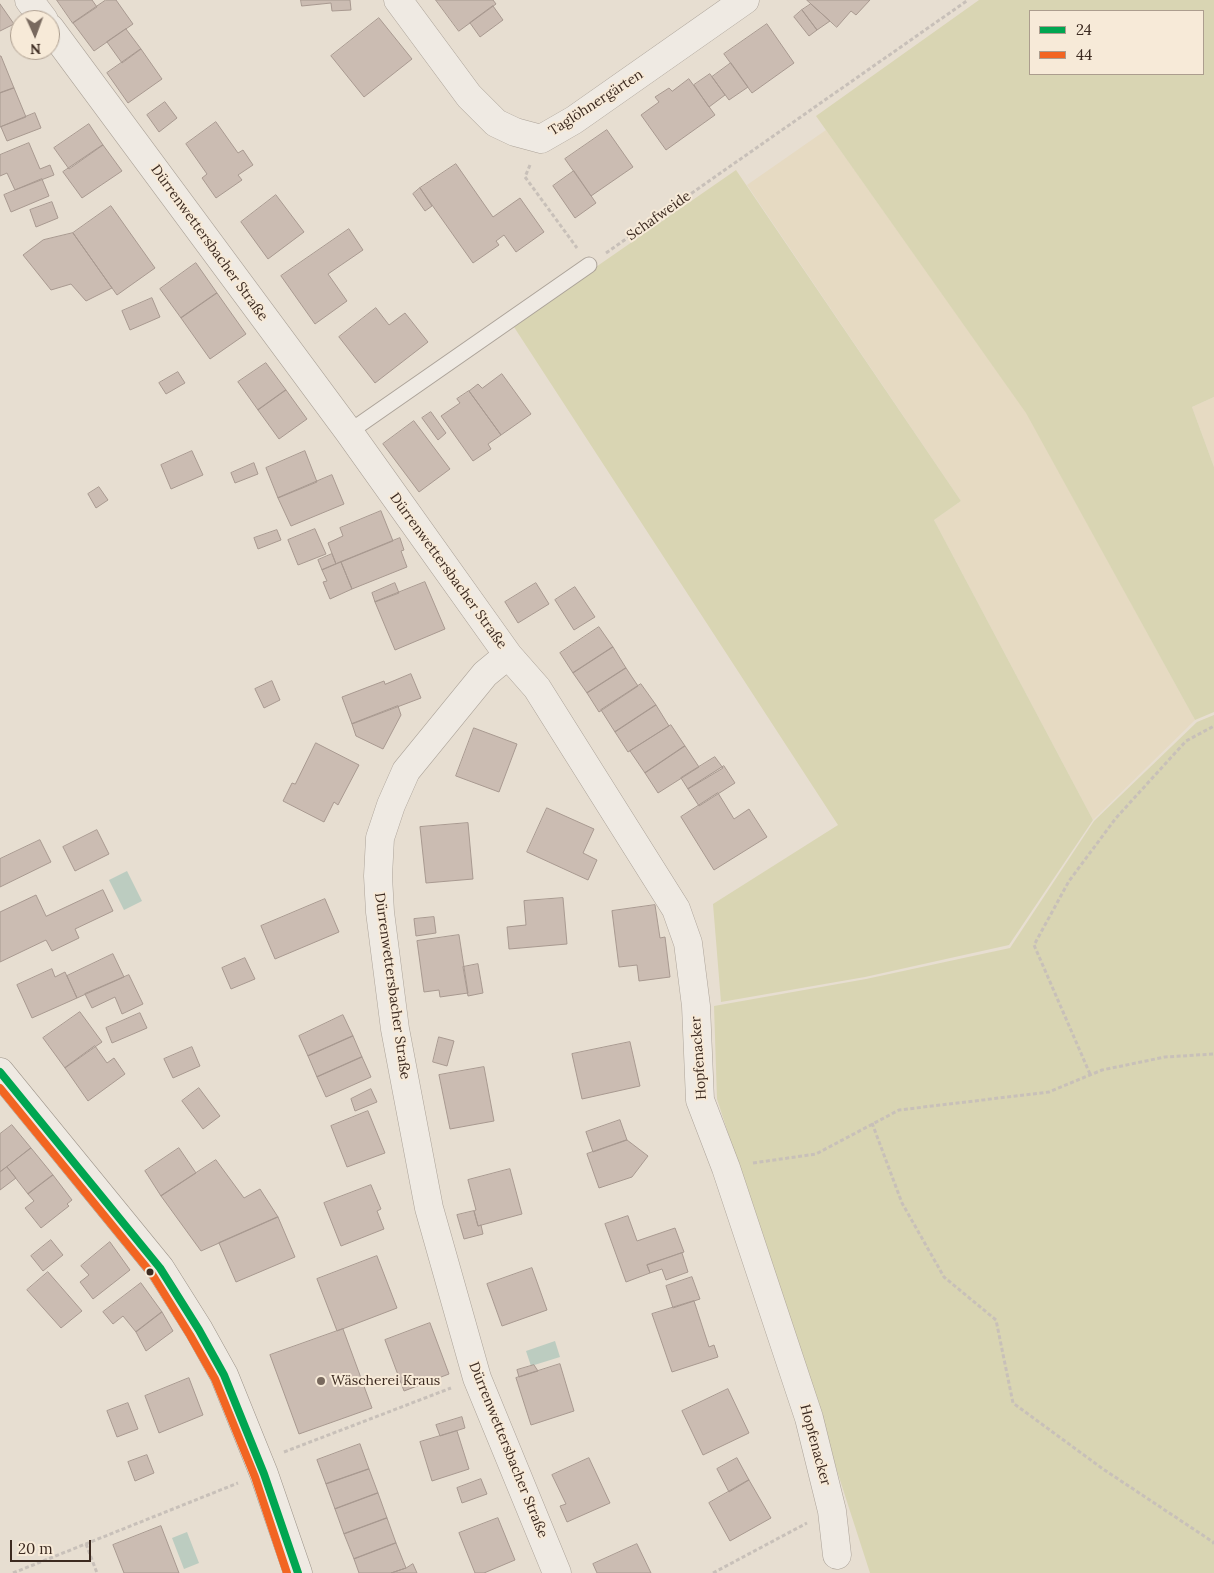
<!DOCTYPE html>
<html>
<head>
<meta charset="utf-8">
<style>
	body { margin:0 }
	#map { position:relative; width:1214px; height:1573px; overflow:hidden; background:#e7ded1; font-family:Lora,serif }
	canvas { display:block }
	.legend { position:absolute; left:1029px; top:10px; width:175px; height:65px; box-sizing:border-box; background:#f7ead8; border:1px solid #ac9d8e; margin:0; padding:6px 9px; list-style:none; font-size:15px; color:#3c2a20 }
	.legend li { display:flex; align-items:center; gap:10px; height:25px }
	.legend b { width:25px; border:1px solid #ac9d8e }
	.north { position:absolute; left:10px; top:10px; width:50px; height:50px; box-sizing:border-box; background:#f7ead8; border:1px solid #ac9d8e; border-radius:50%; rotate:178deg; font-size:14px; font-weight:700; line-height:20px; text-align:center; color:#3c2a20 }
	.north::after { content:''; display:block; margin:auto; width:18px; height:22px; background:#78695e; clip-path:polygon(50% 0,100% 100%,50% 72%,0 100%) }
	.scale { position:absolute; left:10px; top:1540px; width:81px; height:22px; box-sizing:border-box; border:2px solid #3c2a20; border-top:0; padding-left:6px; font-size:15px; line-height:18px; white-space:nowrap; color:#3c2a20; -webkit-text-stroke:4px #f7ead8; paint-order:stroke }
</style>
</head>
<body>
<div id="map">
<canvas width="1214" height="1573"></canvas>
<ul class="legend">
<li><b style="height:6px;background:#00a651"></b>24</li>
<li><b style="height:6px;background:#f26522"></b>44</li>
</ul>
<div class="north">N</div>
<div class="scale">20 m</div>
</div>
<script>
const c = document.querySelector('canvas').getContext('2d');
c.lineJoin = 'round';
function fillPath(path, color) { c.fillStyle = color; c.fill(path, 'evenodd'); }
function trace(path, color, width, dash) { c.strokeStyle = color; c.lineWidth = width; c.lineCap = dash ? 'butt' : 'round'; c.setLineDash(dash || []); c.stroke(path); }
function drawText(font, color, halo, rows, align = 'center') {
  c.font = font + ' Lora,serif'; c.lineWidth = 4; c.setLineDash([]); c.textBaseline = 'middle'; c.strokeStyle = halo; c.fillStyle = color; for (const [text, x, y, turn = 0] of rows) {
    c.save(); c.translate(x, y); c.rotate((+turn || 0) * Math.PI / 180); c.textAlign = isNaN(turn) ? turn : align; if (halo) c.strokeText(text, 0, 0); c.fillText(text, 0, 0); c.restore();
  }
}
const farmland = new Path2D(`
	M826,130L1027,413L1195,720L1093,820L934,520L961,501L747,185Z
	M1214,397V467L1192,407Z`);
const green = new Path2D(`
	M979,0H1214V397L1192,407L1214,467V712L1195,720L1026,413L816,116ZM1203,11V74H1030V11Z
	M736,170L961,501L934,520L1093,820L1009,945L865,977L721,1002L713,904L838,825L514,327L593,269Z
	M1214,715V1573H870L717,1099L714,1006L866,979L1010,948L1094,821L1197,722Z`);
const water = new Path2D(`
	M127,871L142,901L124,910L109,880Z
	M555,1341L560,1357L531,1366L526,1351Z
	M187,1532L199,1563L184,1569L172,1538Z`);
const building = new Path2D(`
	M57,0H92L97,7L73,23Z
	M106,0H116L133,24L94,51L73,23Z
	M301,0H350L351,10L332,11L331,3L302,6Z
	M436,0H493L496,4L459,31Z
	M807,0H870L856,15L851,11L837,27Z
	M0,4L14,24L0,31Z
	M811,4L830,21L817,30L802,10Z
	M493,6L503,20L480,37L470,23Z
	M802,10L817,30L809,36L794,17Z
	M379,18L412,59L364,97L331,56Z
	M767,24L794,63L752,93L724,54Z
	M126,29L141,49L122,63L107,42Z
	M141,49L162,79L128,103L107,73Z
	M0,56H1L14,88L0,93Z
	M731,63L748,87L729,100L712,77Z
	M710,74L725,95L709,107L694,85Z
	M689,79L715,115L666,150L641,115L659,102L655,97L669,88L672,91Z
	M14,88L26,117L0,127V93Z
	M165,102L177,118L159,132L147,115Z
	M35,113L41,128L7,141L1,127Z
	M216,122L238,153L243,150L253,165L238,175L242,180L216,198L202,178L207,174L186,144Z
	M89,124L103,145L69,169L54,148Z
	M607,130L633,167L591,196L565,159Z
	M29,143L40,169L50,165L54,175L15,190L7,173L0,176V155Z
	M103,145L122,171L82,198L63,172Z
	M456,164L493,217L520,198L544,232L516,252L504,235L496,241L499,245L473,263L420,188Z
	M574,171L596,203L575,218L553,186Z
	M42,179L49,196L11,212L4,195Z
	M420,188L432,206L425,211L413,194Z
	M276,195L304,232L268,259L241,222Z
	M52,202L58,218L36,227L30,210Z
	M111,206L155,268L117,295L73,233Z
	M349,229L363,250L328,274L347,301L315,324L281,276Z
	M73,233L112,288L86,301L71,284L51,290L23,255L43,240Z
	M196,263L217,293L181,318L160,289Z
	M217,293L246,334L210,359L181,318Z
	M152,298L160,317L130,330L122,311Z
	M376,308L389,325L405,313L428,342L375,383L339,337Z
	M266,363L286,390L258,410L238,382Z
	M178,372L185,383L166,394L159,383Z
	M502,374L531,414L501,435L469,391L478,384L482,388Z
	M286,390L307,419L279,439L258,410Z
	M469,391L501,435L488,444L491,449L473,461L441,416L460,403L457,399Z
	M431,412L446,433L438,440L422,418Z
	M414,421L450,469L419,492L383,444Z
	M192,451L203,475L171,489L161,465Z
	M305,451L317,482L278,498L266,468Z
	M254,463L258,474L235,483L231,473Z
	M332,475L344,504L291,526L278,498Z
	M99,487L108,500L96,508L88,494Z
	M381,511L393,541L336,564L328,543L343,536L340,528Z
	M315,529L326,554L298,565L288,540Z
	M277,530L281,540L258,549L254,538Z
	M400,538L404,550L401,551L407,567L352,589L341,562Z
	M332,554L336,564L322,570L318,560Z
	M341,562L352,589L330,599L323,582L327,581L322,570Z
	M425,582L445,629L395,650L375,602Z
	M395,583L399,593L375,602L372,593Z
	M536,583L549,604L518,623L505,602Z
	M575,587L595,617L574,630L555,600Z
	M599,627L613,647L573,673L560,653Z
	M613,647L626,668L587,693L573,673Z
	M626,668L638,686L599,712L587,693Z
	M411,674L421,698L352,724L342,697L384,681L385,684Z
	M272,681L280,700L264,708L255,689Z
	M641,684L656,705L615,732L601,710Z
	M656,705L669,726L628,752L615,732Z
	M398,706L401,715L383,749L356,736L352,724Z
	M671,725L685,746L645,773L630,751Z
	M474,728L517,744L499,792L456,776Z
	M316,743L359,765L338,805L334,802L324,822L283,801L292,783L295,784Z
	M685,746L699,767L658,793L645,773Z
	M715,757L723,768L688,789L681,778Z
	M724,766L735,783L699,806L688,789Z
	M718,793L734,819L749,809L767,837L714,870L681,817Z
	M547,808L594,829L583,853L597,860L588,880L527,852Z
	M468,823L473,879L426,883L420,827Z
	M97,830L109,854L75,871L63,847Z
	M40,840L51,862L0,887V859Z
	M103,890L113,911L75,929L79,938L52,951L46,940L0,962V912L36,895L46,916Z
	M563,898L567,944L509,949L507,927L526,925L524,901Z
	M325,899L339,932L275,959L261,926Z
	M655,905L660,938L665,937L670,977L639,981L637,965L619,967L612,911Z
	M434,917L436,933L416,936L414,919Z
	M459,935L468,993L440,997L439,990L424,992L417,941Z
	M113,954L124,977L77,998L67,976Z
	M245,958L255,979L231,989L222,968Z
	M478,964L483,993L468,996L463,967Z
	M52,969L55,977L65,972L77,998L32,1018L17,985Z
	M129,975L143,1004L122,1014L115,997L92,1008L85,994Z
	M80,1012L102,1042L65,1068L43,1038Z
	M140,1013L147,1028L112,1043L106,1028Z
	M343,1015L353,1036L308,1056L299,1036Z
	M353,1036L362,1057L317,1077L308,1056Z
	M439,1037L454,1041L447,1066L433,1062Z
	M630,1042L640,1086L582,1099L572,1054Z
	M95,1046L107,1063L114,1058L125,1074L88,1101L65,1068Z
	M192,1047L200,1066L173,1078L164,1059Z
	M362,1057L371,1077L326,1097L317,1077Z
	M484,1067L494,1121L450,1129L439,1075Z
	M199,1088L220,1116L203,1129L182,1101Z
	M371,1089L377,1102L355,1111L351,1099Z
	M368,1111L385,1153L347,1167L331,1126Z
	M620,1120L627,1140L593,1152L586,1132Z
	M12,1125L31,1148L0,1172V1134Z
	M627,1140L648,1156L632,1177L599,1188L587,1154Z
	M31,1148L53,1175L28,1194L7,1167Z
	M179,1148L196,1173L161,1196L145,1171Z
	M216,1160L244,1198L260,1189L278,1217L201,1251L161,1196Z
	M7,1167L16,1178L0,1190V1172Z
	M510,1169L522,1214L478,1226L474,1211L476,1210L468,1180Z
	M53,1175L72,1200L67,1204L69,1206L41,1228L25,1208L34,1201L28,1194Z
	M371,1185L381,1209L377,1211L384,1229L341,1246L324,1203Z
	M474,1211L478,1226L481,1225L483,1234L464,1239L457,1215Z
	M628,1216L637,1241L675,1228L684,1252L647,1265L650,1273L626,1282L605,1224Z
	M278,1217L295,1257L236,1282L219,1243Z
	M51,1240L63,1255L43,1271L31,1256Z
	M110,1242L130,1270L93,1299L80,1282L89,1275L81,1266Z
	M682,1253L688,1272L666,1280L662,1269L650,1273L647,1265Z
	M377,1256L397,1308L337,1331L317,1279Z
	M532,1268L547,1310L502,1326L487,1284Z
	M48,1272L82,1311L61,1328L27,1290Z
	M692,1277L700,1299L673,1308L666,1286Z
	M141,1283L162,1312L136,1332L123,1316L113,1324L103,1312Z
	M694,1301L709,1347L714,1345L718,1357L672,1372L652,1314Z
	M162,1312L173,1331L146,1351L136,1332Z
	M430,1323L449,1374L404,1391L385,1340Z
	M343,1329L372,1408L299,1434L270,1355Z
	M560,1364L574,1411L531,1425L516,1378Z
	M534,1365L538,1371L519,1377L517,1370Z
	M189,1378L203,1415L159,1433L145,1396Z
	M728,1389L749,1433L703,1455L682,1411Z
	M128,1403L138,1429L117,1437L107,1411Z
	M462,1417L465,1428L440,1436L436,1425Z
	M457,1431L469,1469L432,1481L420,1442Z
	M360,1444L369,1469L326,1484L317,1460Z
	M147,1455L154,1473L135,1481L128,1462Z
	M589,1458L610,1503L567,1522L560,1506L566,1504L552,1475Z
	M737,1458L749,1480L729,1492L717,1469Z
	M369,1469L378,1493L335,1509L326,1484Z
	M481,1479L487,1494L462,1503L457,1488Z
	M749,1480L771,1518L730,1541L709,1503Z
	M378,1493L387,1518L344,1534L335,1509Z
	M387,1518L396,1543L354,1559L344,1534Z
	M498,1518L515,1560L484,1573H475L459,1533Z
	M161,1526L179,1573H124L113,1545Z
	M396,1543L406,1568L391,1573H359L354,1559Z
	M637,1544L651,1573H597L593,1564Z
	M413,1564L417,1573H391L406,1568Z`);
const path = new Path2D(`
	M530,165L525,177L577,248
	M606,253L968,0
	M1090,1074L1034,945L1069,881L1116,818L1186,741L1214,726
	M872,1123L902,1203L944,1277L996,1320L1013,1403L1103,1469L1213,1542L1214,1544
	M753,1163L816,1154L899,1110L1049,1092L1102,1070L1165,1057L1214,1054
	M284,1452L451,1388
	M86,1544L97,1573
	M13,1573L238,1483
	M713,1573L807,1523`);
const lane = new Path2D(`
	M349,432L589,265`);
const street = new Path2D(`
	M29,0L44,20
	M398,0L469,96L496,123L515,132L541,139L574,120L745,0
	M50,28L349,432L508,655L537,688L676,909L688,943L696,1006L700,1100L726,1168L809,1418L832,1511L837,1555
	M508,655L485,674L406,771L391,805L380,838L378,876L380,912L395,1029L429,1208L477,1378L557,1573`);
const secondary = new Path2D(`
	M0,1072L160,1268L199,1330L224,1375L264,1474L298,1573`);
const bus1 = new Path2D(`
	M0,1072L160,1268L199,1330L224,1375L264,1474L298,1573`);
const bus2 = new Path2D(`
	M0,1088L152,1274L190,1335L215,1379L255,1477L287,1573`);
const markers = [
	[150,1272,4.5,"#3c2a20"],
	[321,1381,5,"#78695e"]
];
const streetNames = [
	["Taglöhnergärten",596,103,-33],
	["Schafweide",659,216,-35],
	["Dürrenwettersbacher Straße",209,243,54],
	["Dürrenwettersbacher Straße",448,571,54],
	["Dürrenwettersbacher Straße",392,986,82],
	["Hopfenacker",699,1058,-94],
	["Hopfenacker",815,1445,75],
	["Dürrenwettersbacher Straße",508,1450,68]
];
const poiNames = [
	["Wäscherei Kraus",331,1381]
];
fillPath(farmland, '#e6dac2');
fillPath(green, '#d9d5b3');
fillPath(water, '#bcccc0');
fillPath(building, '#cbbcb2');
trace(building, '#a89990', 1);
trace(lane, '#aca399', 17);
trace(street, '#aca399', 29);
trace(secondary, '#9c9389', 29);
trace(path, '#c8c0b9', 3, [4, 2.5]);
trace(lane, '#efeae3', 15);
trace(street, '#efeae3', 28);
trace(secondary, '#efeae3', 28);
trace(bus1, '#00a651', 8);
trace(bus2, '#f26522', 8);
for (const [x, y, r, color] of markers) { const dot = new Path2D(); dot.arc(x, y, r, 0, 2 * Math.PI); c.fillStyle = color; c.fill(dot); trace(dot, '#f7ead8', 2); }
drawText('14px', '#3c2a20', '#f7ead8', streetNames);
drawText('14px', '#3c2a20', '#f7ead8', poiNames, 'left');
</script>
</body>
</html>
